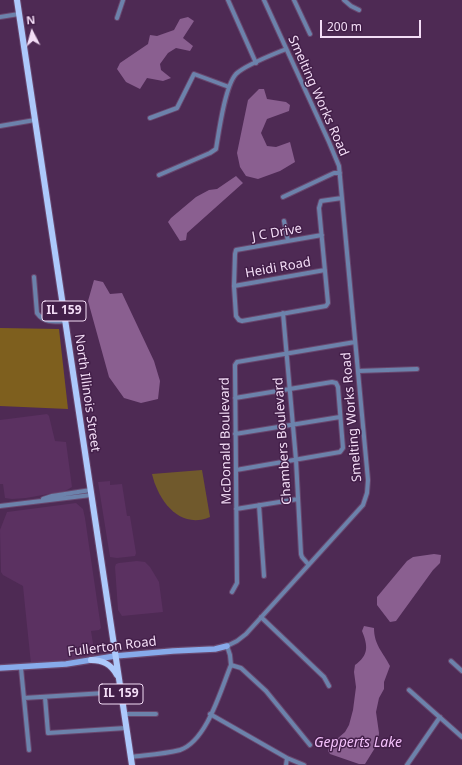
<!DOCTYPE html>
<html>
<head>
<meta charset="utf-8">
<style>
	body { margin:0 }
	#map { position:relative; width:462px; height:765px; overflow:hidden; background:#4e2a54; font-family:"Noto Sans",sans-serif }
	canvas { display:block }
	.north { position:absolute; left:12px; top:12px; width:40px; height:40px; -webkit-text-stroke:3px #431f49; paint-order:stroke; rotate:354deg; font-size:11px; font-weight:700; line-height:16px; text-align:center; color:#f3ddf6 }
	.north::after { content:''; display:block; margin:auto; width:14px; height:18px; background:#f3ddf6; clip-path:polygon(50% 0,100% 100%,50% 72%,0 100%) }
	.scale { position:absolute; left:320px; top:20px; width:101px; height:18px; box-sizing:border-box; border:2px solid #f3ddf6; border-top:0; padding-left:5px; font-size:12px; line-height:14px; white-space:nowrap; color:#f3ddf6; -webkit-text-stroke:3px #431f49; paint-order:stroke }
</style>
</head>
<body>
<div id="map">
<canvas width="462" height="765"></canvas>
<div class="north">N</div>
<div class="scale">200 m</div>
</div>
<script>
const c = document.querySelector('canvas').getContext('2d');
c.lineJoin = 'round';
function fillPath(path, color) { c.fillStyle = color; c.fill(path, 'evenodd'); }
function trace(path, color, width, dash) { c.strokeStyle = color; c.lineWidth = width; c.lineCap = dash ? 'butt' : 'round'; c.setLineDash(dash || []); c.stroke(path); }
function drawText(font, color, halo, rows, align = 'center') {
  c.font = font + ' "Noto Sans",sans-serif'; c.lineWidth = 3; c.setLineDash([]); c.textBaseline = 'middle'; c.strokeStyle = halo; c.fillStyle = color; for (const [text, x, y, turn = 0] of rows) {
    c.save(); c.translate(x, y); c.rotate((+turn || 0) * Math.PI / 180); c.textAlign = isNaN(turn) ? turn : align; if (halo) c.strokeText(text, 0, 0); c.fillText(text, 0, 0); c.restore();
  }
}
const built = new Path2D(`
	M47,414L49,416L55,441L66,442L72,487L65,491L26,498L12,499L5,498L3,484H0V420Z
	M110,481V485L122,484L127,516H130L136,553L135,556L117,558L110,557L98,482Z
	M76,503L83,509L85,518L101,628L99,630L91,631L95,656L31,664L25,606L23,586L3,575L1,572L0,530L7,512Z
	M137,561L145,562L150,567L159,582L163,612L122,616L118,610L115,567L116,564L119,563Z`);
const green = new Path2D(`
	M202,470L210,517C179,530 158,500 152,474Z`);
const forest = new Path2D(`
	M0,328L59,329L68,409L0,406Z`);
const water = new Path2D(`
	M188,17L194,21L183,38L193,46L190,51L176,48L168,53L160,64L161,70L171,78L163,81L147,78L140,89L126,82L117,69L120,63L148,44L150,35L157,36L174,30L180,19Z
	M259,89H264L267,99L286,102L290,105L289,111L267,119L261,133L267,146L276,147L290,142L295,162L280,171L258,179L246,176L240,167L237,153L248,100Z
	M236,176L243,183L187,233L186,240L180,241L168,222L171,218L196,197L209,190L217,189Z
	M94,280L103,282L110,294L122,293L154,361L160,381L158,399L141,403L124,398L109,377L88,301Z
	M434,554L441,555L440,563L433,570L396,621L390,622L377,605V597L407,561L413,557Z
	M364,626L374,628C374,645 383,652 390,666L384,682V689L379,698L376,712L379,733L378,743L365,764H359L330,754L328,751L330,745L345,732L349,725L353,710L356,687L354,672L355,665C369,655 368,646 362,631Z`);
const street = new Path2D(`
	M228,0L256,63
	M294,0L310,34
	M344,0L351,6L359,10
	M0,17L19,14
	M117,18L123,0
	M150,118L177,108L194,74L229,87
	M0,126L35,120
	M159,175L210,153L216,149C219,131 225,86 236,74C245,65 274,54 286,49
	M283,197L334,173H340
	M284,221L288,241
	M322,235L236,250L235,254L234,286L236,316L239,320L242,321L326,306L328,303L319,208L321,201L342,198
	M34,277L37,313C44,323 54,322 65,321
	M234,286L325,270
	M283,313L296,460L301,554L302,557L308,564
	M358,371L417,369
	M235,398L332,382L336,383L338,387L343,448L340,452L236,470
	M235,434L340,417
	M43,499L52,496L91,490
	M259,505L264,576
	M0,506L91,495
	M236,509L298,499
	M232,592L237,583L235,365L237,362L355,342
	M261,617L324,677L329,686
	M451,661L462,671
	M231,665L241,668L266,691L310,745
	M21,668L29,750
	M409,690L462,737
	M45,697L48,733L126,728
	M24,698L121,692
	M124,714H156
	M210,714L287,758L304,765
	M131,757C147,755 164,754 180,750C207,741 221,689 231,665L230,655L227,646L237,641L246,634L363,505L367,493L368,480L339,166L329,142L264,0
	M286,765L287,758
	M407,765L440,717`);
const secondary = new Path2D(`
	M0,668L66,664L115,656L173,651L215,649L227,646`);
const primary = new Path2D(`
	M17,0L132,765
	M91,660C103,660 111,664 117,675`);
const shields = [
	[64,311,44],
	[121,694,44]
];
const shieldNames = [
	["IL 159",64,311],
	["IL 159",121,694]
];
const streetNames = [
	["Smelting Works Road",318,96,66],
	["J C Drive",277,233,-10],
	["Heidi Road",278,268,-10],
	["North Illinois Street",87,393,82],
	["Smelting Works Road",352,417,-95],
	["McDonald Boulevard",226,441,-91],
	["Chambers Boulevard",283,441,-94],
	["Fullerton Road",112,647,-7]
];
const waterNames = [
	["Gepperts Lake",358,743]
];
fillPath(built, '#5b3161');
fillPath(green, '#70592c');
fillPath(forest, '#7e5f1e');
fillPath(water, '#8a5f90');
trace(street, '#68476e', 6);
trace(secondary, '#68476e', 8);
trace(primary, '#68476e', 8);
trace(street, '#6c82ab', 4);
trace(secondary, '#87aaea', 5.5);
trace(primary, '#adc9fb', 6);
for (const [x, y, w] of shields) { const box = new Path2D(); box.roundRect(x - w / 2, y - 10, w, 20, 3); c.fillStyle = '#431f49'; c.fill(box); trace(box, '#f3ddf6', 1); }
drawText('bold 12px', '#f3ddf6', null, shieldNames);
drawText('13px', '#f3ddf6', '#431f49', streetNames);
drawText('italic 14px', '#f4c1fb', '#431f49', waterNames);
</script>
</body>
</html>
